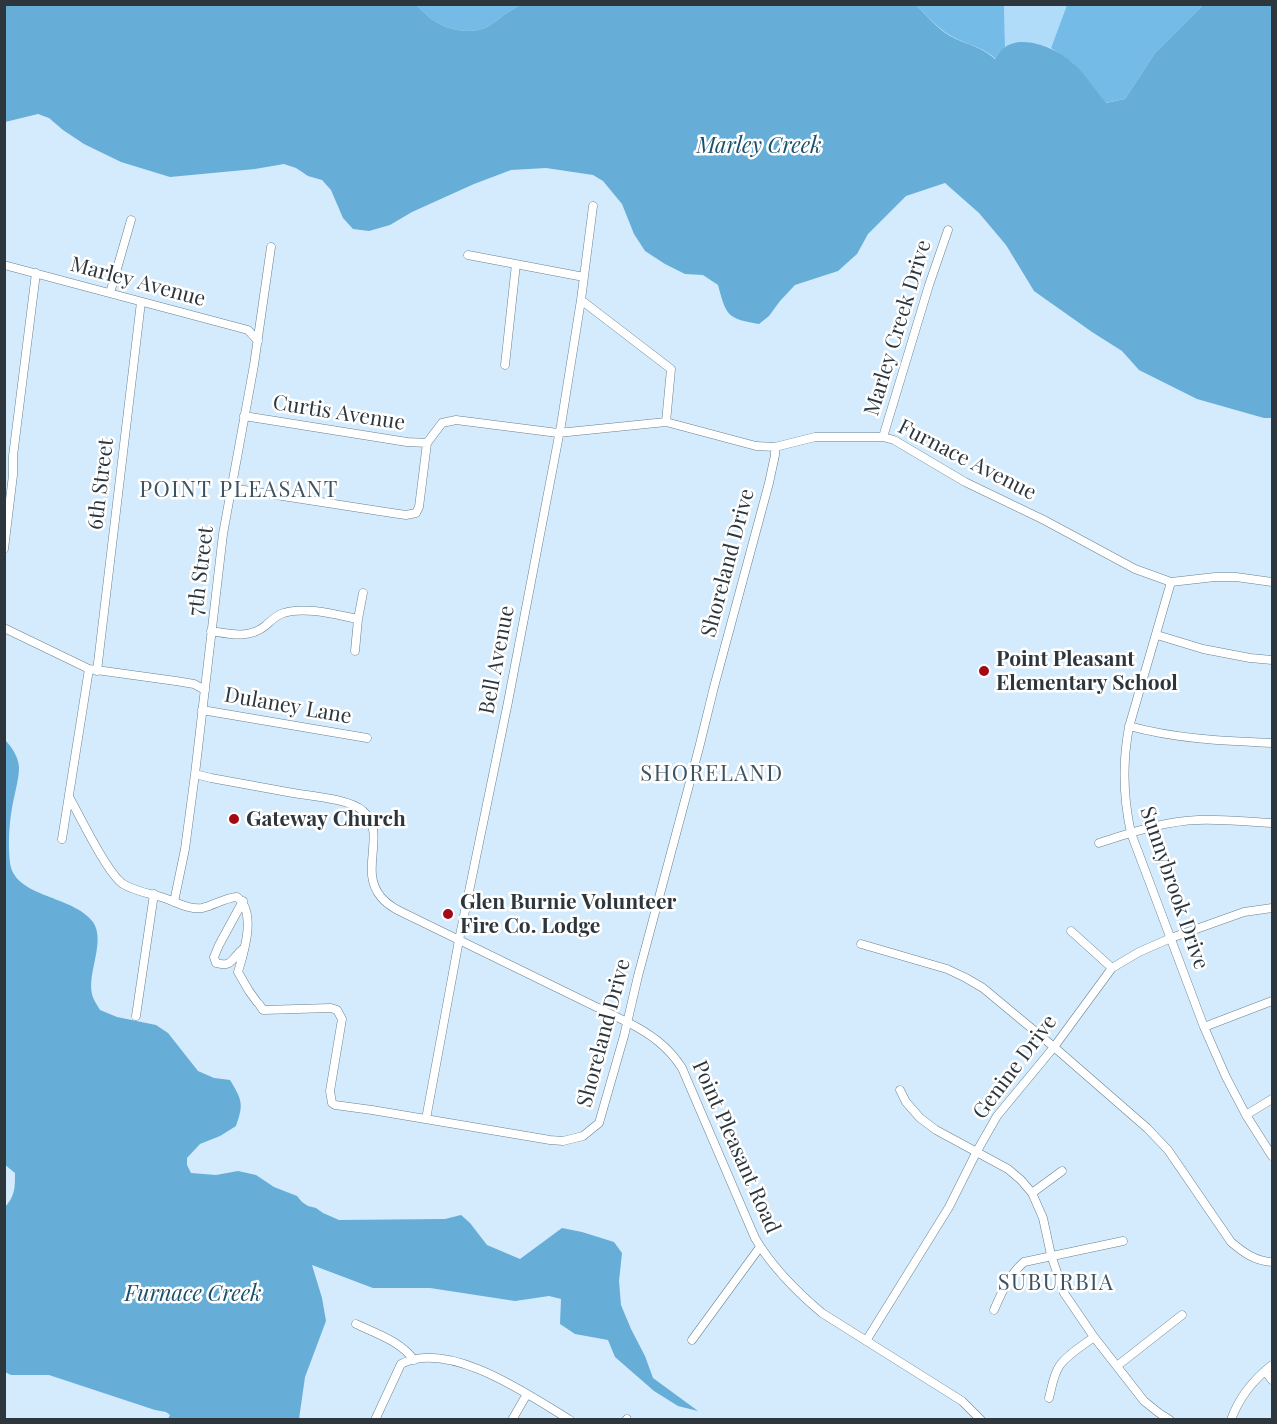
<!DOCTYPE html>
<html>
<head>
<meta charset="utf-8">
<style>
	body { margin:0 }
	#map { position:relative; width:1277px; height:1424px; overflow:hidden; background:#d3ebfc; font-family:"Playfair Display",serif }
	canvas { display:block }
	.frame { position:absolute; inset:0; border:6px solid #2c363c; pointer-events:none }
</style>
</head>
<body>
<div id="map">
<canvas width="1277" height="1424"></canvas>
<div class="frame"></div>
</div>
<script>
const c = document.querySelector('canvas').getContext('2d');
c.lineJoin = 'round';
function fillPath(path, color) { c.fillStyle = color; c.fill(path, 'evenodd'); }
function trace(path, color, width, dash) { c.strokeStyle = color; c.lineWidth = width; c.lineCap = dash ? 'butt' : 'round'; c.setLineDash(dash || []); c.stroke(path); }
function drawText(font, color, halo, rows, align = 'center') {
  c.font = font + ' "Playfair Display",serif'; c.lineWidth = 5; c.setLineDash([]); c.textBaseline = 'middle'; c.strokeStyle = halo; c.fillStyle = color; for (const [text, x, y, turn = 0] of rows) {
    c.save(); c.translate(x, y); c.rotate((+turn || 0) * Math.PI / 180); c.textAlign = isNaN(turn) ? turn : align; if (halo) c.strokeText(text, 0, 0); c.fillText(text, 0, 0); c.restore();
  }
}
const green = new Path2D(`
	M1004,5H1067L1051,48C1036,43 1019,41 1005,47Z`);
const forest = new Path2D(`
	M416,5H521C509,10 500,19 489,26C472,36 445,30 430,18C425,14 421,9 416,5Z
	M916,5H1004L1005,47L996,59C982,47 972,46 957,39C941,32 928,17 916,5Z
	M1067,5H1207L1202,6L1155,53L1125,99L1105,103L1073,63L1051,48Z`);
const water = new Path2D(`
	M1207,5H1272V418H1264L1197,399L1139,370L1122,351L1092,332L1034,291L1006,245L979,213L945,183L906,196L868,234L857,254L838,271L795,285L780,301L769,316L759,324C727,319 726,315 718,285L703,275L685,274L665,264L645,251L634,234L622,204L603,181L593,175L546,168L511,170L474,184L412,212L390,225L369,231L353,229L343,218L331,190L322,180L308,176L296,168L284,164L255,169L170,177L121,162L84,144L63,130L49,118L38,114L5,122V5H416C421,9 425,14 430,18C445,30 472,36 489,26C500,19 509,10 521,5H916C928,17 940,32 956,39C972,46 981,47 995,59C998,56 1000,51 1004,48C1022,33 1058,49 1073,63C1085,74 1095,90 1106,103L1125,99L1155,53L1202,6Z
	M4,739C12,747 18,756 19,767C19,780 14,795 12,808C9,825 8,845 10,863C15,898 73,895 93,922C106,941 87,973 92,994C93,999 97,1005 100,1010L117,1017L156,1025L168,1033L198,1071L214,1078L230,1080C242,1100 244,1104 236,1126L220,1136L200,1144L187,1158V1165L191,1173L216,1175L238,1171L256,1175L274,1187L297,1196L302,1202L308,1206L316,1208L323,1213L339,1220L445,1219L461,1215L470,1223L487,1245L520,1259L562,1228L582,1232L614,1242L622,1253L619,1281L621,1305L631,1329L645,1356L653,1378L698,1411L678,1406L654,1391L615,1357L608,1340L575,1334L560,1324L561,1299L549,1296L515,1301L430,1288H373L312,1265L322,1298L326,1321L305,1377L299,1419H168L170,1415L166,1412L155,1410L49,1375H11L5,1372V1207C15,1196 15,1188 15,1173L4,1164Z`);
const minor = new Path2D(`
	M468,255L584,277
	M4,265L248,330L258,341
	M110,293L131,220
	M581,300L671,369L666,422
	M505,365L516,264
	M244,416L407,442L427,443
	M883,437L929,285L948,230
	M427,443L442,423L456,420L558,433L666,422L756,446L775,447L815,437H883L894,440L965,482L1044,520L1135,569L1171,582L1215,577H1236L1272,582
	M231,488L392,513L406,515L416,513L419,507L427,443
	M4,549L13,475V456L36,273
	M1171,582L1129,727C1122,764 1123,797 1131,833L1204,1027L1226,1077L1246,1115L1272,1156
	M4,628L89,669L176,681L194,684L205,690
	M211,631C230,634 249,639 265,626C271,621 276,615 284,613C305,606 337,615 358,619
	M1157,635L1203,649L1250,658L1272,660
	M355,651L358,619L363,593
	M97,671L141,302
	M202,710L367,738
	M1129,726C1176,739 1224,741 1272,743
	M195,774L211,778C238,783 266,788 293,793C311,796 350,799 363,811C388,833 358,870 381,897C390,908 404,913 416,919L627,1022C649,1033 668,1046 682,1068L755,1238C772,1267 797,1292 822,1313L962,1401L981,1420
	M69,797C80,816 107,873 123,884C136,892 153,894 167,899C178,903 190,910 202,908C215,905 224,898 237,897C257,912 244,952 238,972L249,991L257,1002
	M62,839L89,669
	M1099,843C1131,833 1164,821 1198,820C1223,819 1248,822 1272,823
	M174,902L185,849L195,774L223,534L254,365L271,247
	M1071,931L1112,968
	M861,944L947,969L966,978L983,988L1054,1047L1147,1128L1168,1150L1231,1242C1244,1253 1255,1261 1272,1262
	M243,949C232,957 233,968 216,963L214,957L219,945L243,901
	M259,1004L263,1010L331,1008L337,1010L342,1019L330,1091L332,1103L335,1105L372,1110L550,1140L563,1141L583,1136L599,1123L624,1036L638,976L699,748L714,687L769,483L775,455V447
	M136,1016L154,894
	M1204,1027L1272,1001
	M900,1090L906,1102L920,1118L936,1130L1008,1169L1021,1180L1032,1193L1043,1218L1051,1255L1064,1293L1094,1337L1144,1401L1159,1413L1170,1420
	M1246,1115L1272,1099
	M426,1119L459,940L508,702L561,425L581,300L593,206
	M1032,1193L1062,1171
	M994,1310C1002,1292 1009,1275 1024,1262L1123,1241
	M356,1324C377,1334 400,1341 414,1360
	M692,1340L760,1247
	M866,1341L949,1207L977,1151L997,1116L1054,1047L1112,968L1139,952L1171,938L1244,912L1272,908
	M1117,1366L1182,1315
	M1265,1371L1272,1380
	M1049,1398C1052,1387 1053,1375 1060,1365C1068,1354 1082,1346 1094,1337
	M375,1420L401,1364C449,1339 529,1395 570,1420
	M512,1420L527,1394
	M626,1420L627,1419
	M1231,1420C1239,1397 1253,1380 1272,1365`);
const markers = [
	[984,671,6,"#a30a14"],
	[234,819,6,"#a30a14"],
	[448,914,6,"#a30a14"]
];
const streetNames = [
	["Marley Avenue",138,282,15],
	["Marley Creek Drive",898,328,-73],
	["Curtis Avenue",339,413,9],
	["Furnace Avenue",967,460,27],
	["6th Street",101,484,-83],
	["Shoreland Drive",728,563,-75],
	["7th Street",201,571,-83],
	["Bell Avenue",497,660,-79],
	["Dulaney Lane",288,706,10],
	["Sunnybrook Drive",1174,888,71],
	["Shoreland Drive",604,1033,-75],
	["Genine Drive",1015,1067,-53],
	["Point Pleasant Road",736,1147,66]
];
const poiNames = [
	["Point Pleasant",996,659],
	["Elementary School",996,683],
	["Gateway Church",246,819],
	["Glen Burnie Volunteer",460,902],
	["Fire Co. Lodge",460,926]
];
const waterNames = [
	["Marley Creek",759,146],
	["Furnace Creek",193,1294]
];
const neighbourhoodNames = [
	["POINT PLEASANT",239,490],
	["SHORELAND",712,774],
	["SUBURBIA",1056,1283]
];
fillPath(green, '#b0dcf9');
fillPath(forest, '#74bbe7');
fillPath(water, '#66add7');
trace(minor, '#6a808f', 9);
trace(minor, '#fff', 8);
for (const [x, y, r, color] of markers) { const dot = new Path2D(); dot.arc(x, y, r, 0, 2 * Math.PI); c.fillStyle = color; c.fill(dot); trace(dot, '#fff', 2); }
drawText('21px', '#2c363c', '#fff', streetNames);
drawText('bold 21px', '#2c363c', '#fff', poiNames, 'left');
drawText('italic 22px', '#184f6d', '#fff', waterNames);
c.letterSpacing = '1.5px';
drawText('22px', '#3e5361', '#fff', neighbourhoodNames);
c.letterSpacing = '0px';
</script>
</body>
</html>
